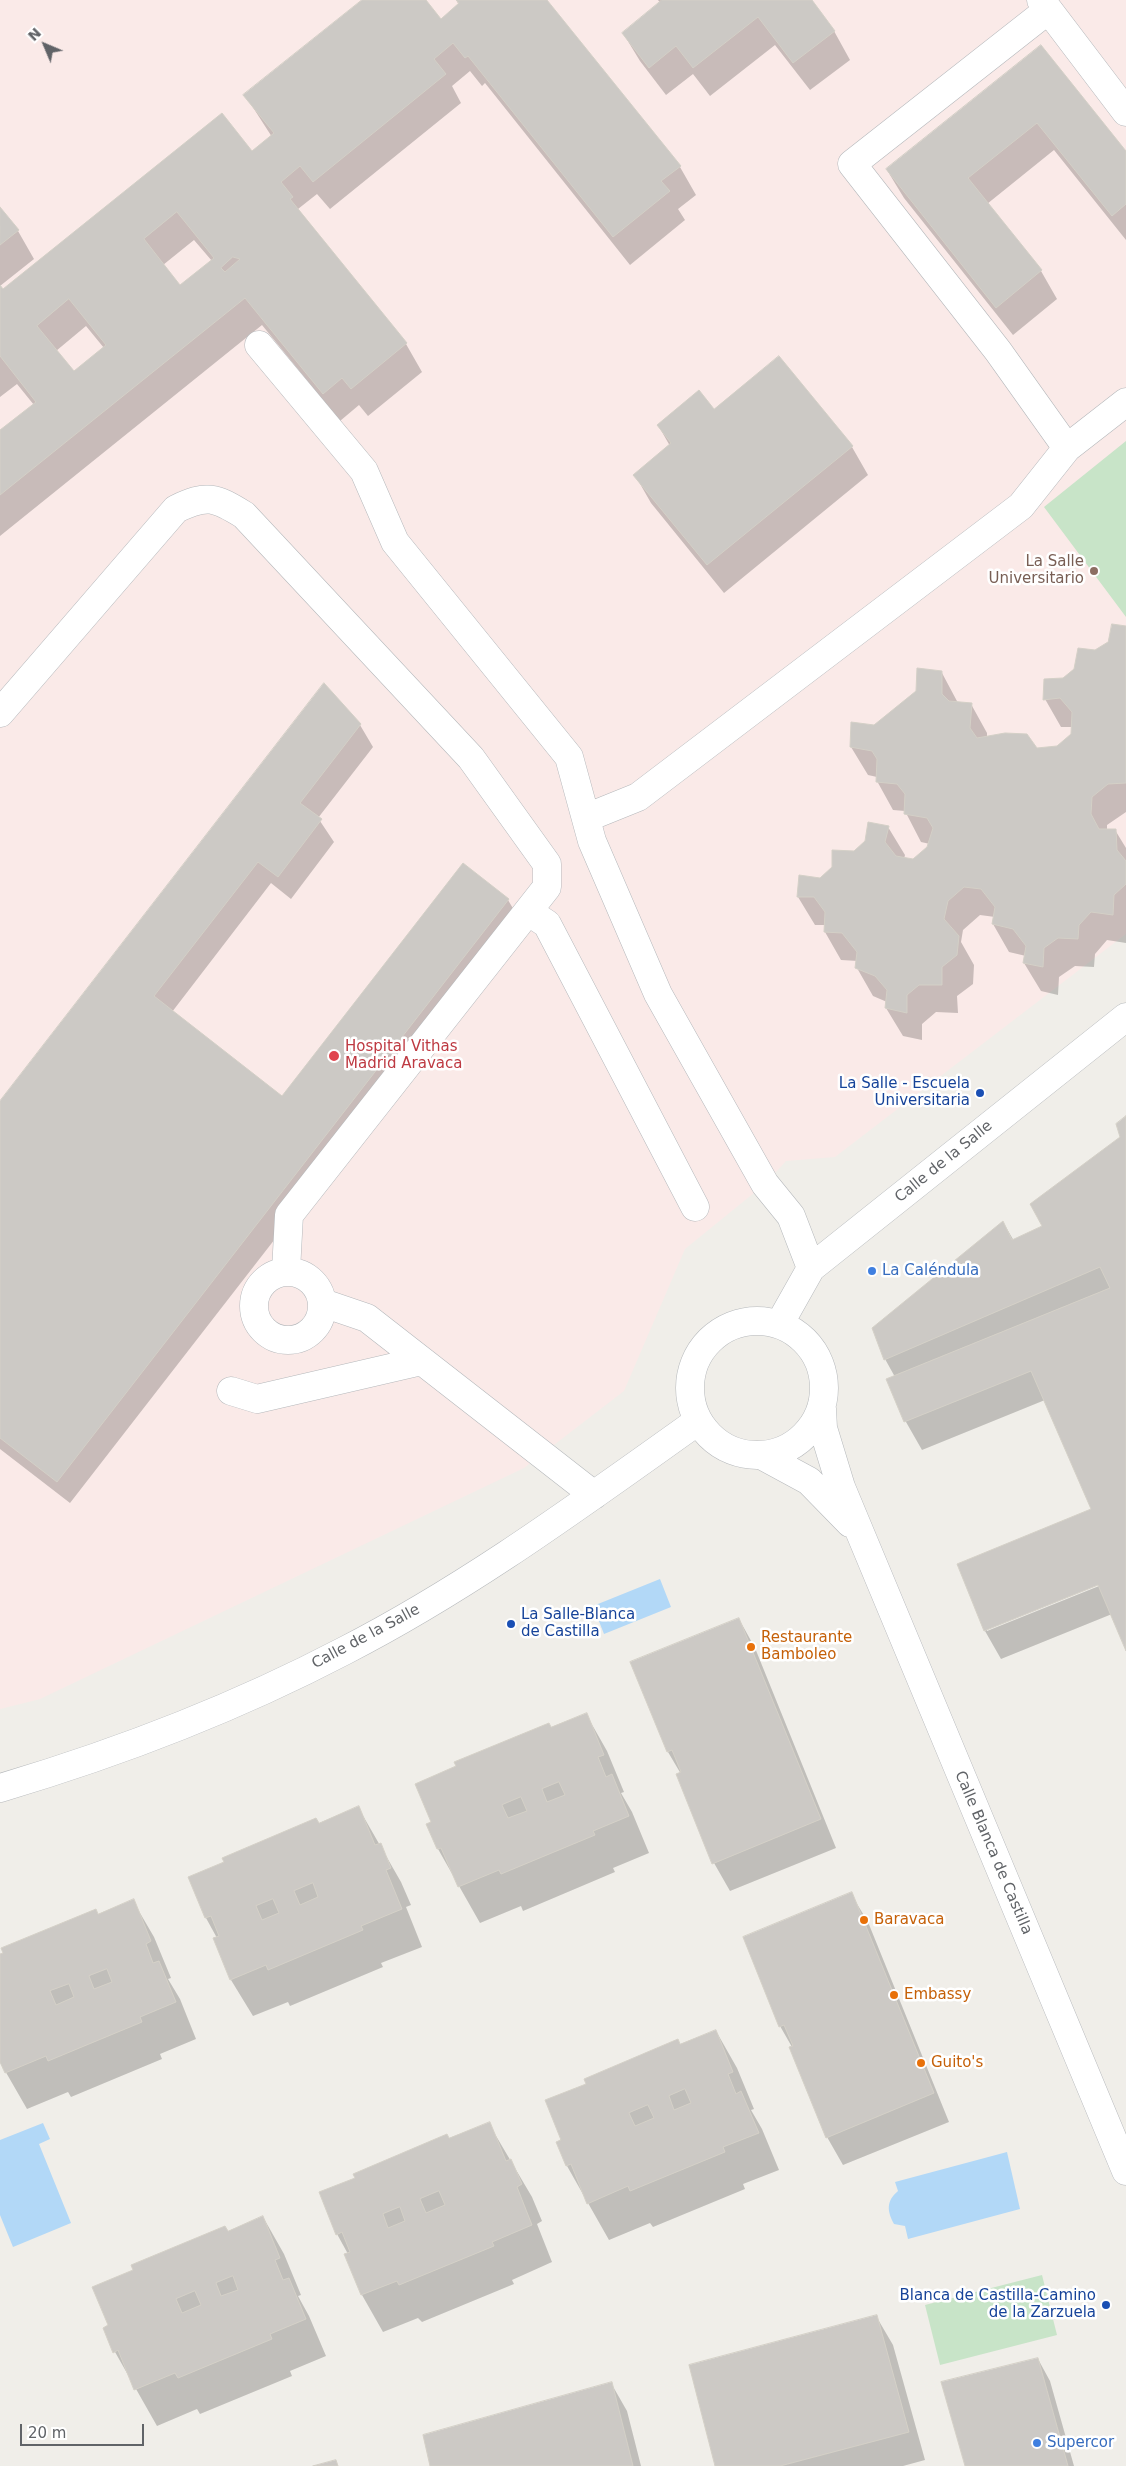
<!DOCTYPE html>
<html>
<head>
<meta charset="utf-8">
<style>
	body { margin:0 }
	#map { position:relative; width:1126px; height:2466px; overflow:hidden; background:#f0eee9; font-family:"DejaVu Sans",sans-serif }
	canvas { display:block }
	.north { position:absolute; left:20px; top:20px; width:50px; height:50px; -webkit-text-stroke:4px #fff; paint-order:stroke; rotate:315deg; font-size:14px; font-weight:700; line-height:20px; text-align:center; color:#606367 }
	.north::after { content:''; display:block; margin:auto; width:18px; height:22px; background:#606367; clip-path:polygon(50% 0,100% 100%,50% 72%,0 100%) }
	.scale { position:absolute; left:20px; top:2424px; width:124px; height:22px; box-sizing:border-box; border:2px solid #606367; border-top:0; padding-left:6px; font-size:15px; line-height:18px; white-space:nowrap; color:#606367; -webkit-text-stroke:4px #fff; paint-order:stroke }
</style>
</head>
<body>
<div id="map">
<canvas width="1126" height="2466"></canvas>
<div class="north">N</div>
<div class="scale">20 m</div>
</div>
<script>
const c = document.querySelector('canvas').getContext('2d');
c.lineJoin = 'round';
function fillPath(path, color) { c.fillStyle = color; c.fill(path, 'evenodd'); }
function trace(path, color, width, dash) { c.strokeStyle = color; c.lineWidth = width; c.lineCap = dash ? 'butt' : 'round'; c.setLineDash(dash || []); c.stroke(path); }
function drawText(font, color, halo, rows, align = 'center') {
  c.font = font + ' "DejaVu Sans",sans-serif'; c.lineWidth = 5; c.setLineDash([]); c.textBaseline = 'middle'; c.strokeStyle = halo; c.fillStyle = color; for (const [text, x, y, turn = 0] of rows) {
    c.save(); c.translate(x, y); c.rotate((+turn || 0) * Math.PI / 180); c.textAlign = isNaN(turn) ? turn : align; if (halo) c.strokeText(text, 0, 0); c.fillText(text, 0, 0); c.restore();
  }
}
const medical = new Path2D(`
	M0,0H1126V934L835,1157L786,1161L765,1184L685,1249L624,1391L524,1468L40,1699L0,1709Z`);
const green = new Path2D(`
	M1126,441V617L1044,507Z
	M1042,2275L1057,2335L940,2365L925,2305Z`);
const water = new Path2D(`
	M660,1579L671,1607L604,1634L593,1606Z
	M43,2123L50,2139L39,2144L71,2223L13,2247L0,2215V2140Z
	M1007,2152L1020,2209L908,2239L905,2226L894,2224C887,2211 886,2201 898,2191L895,2182Z`);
const shadow = new Path2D(`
	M364,0H424L441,20L459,5L456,0H546L680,167L696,195L678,209L685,220L630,265L485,83L482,86L470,71L452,86L461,103L330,209L317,194L298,209L406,344L422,372L368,416L359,405L340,421L262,325L0,536V432L34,405L17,384L0,397V287L3,290L252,153L272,137L245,95ZM194,240L212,261L180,287L163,265ZM86,326L104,348L74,373L56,351Z
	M658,0H810L834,31L850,60L810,90L775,45L710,96L693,74L666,95L640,61L623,33L661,4Z
	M1041,47L1126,153V240L1054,150L987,204L1041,271L1057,299L1013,335L904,198L887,170Z
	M0,209L18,231L34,259L0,286Z
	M779,358L852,447L868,475L724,593L651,503L635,475L670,446L658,425L714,410Z
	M1126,627V812L1107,825V830H1115L1126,848V943L1107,940L1095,954L1094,967L1075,966L1059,977L1058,995L1041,991L1024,963L1026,956L1009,952L993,924L995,917L980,915L963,930L961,942L974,965L973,984L957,996L958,1013L936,1012L922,1024V1040L903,1036L886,1008L887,1002L873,996L857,968L858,961L841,960L825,932V925H815L798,897L888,827L905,855L904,859L914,860L928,847L930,844L921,842L905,811L893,810L877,781V777L868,775L851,747L942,673L958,703L971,704L987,733V738L1037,750L1057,748L1072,735V727H1061L1045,699L1063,679L1095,651L1109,643Z
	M360,725L373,747L318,818L334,842L291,899L271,883L172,1012L283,1098L508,900L521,922L70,1503L0,1449V1103Z
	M1126,1118V1647L1112,1614L1001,1659L985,1631L1092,1510L1045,1400L922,1450L906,1422L888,1380L895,1377L885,1359L1003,1222L1014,1241L1044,1226L1121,1138ZM1103,1581L1104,1584L987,1631V1629Z
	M739,1619L755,1648L836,1848L730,1891L714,1863L681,1774L668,1752Z
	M586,1714L607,1751L624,1792L621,1793L632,1812L649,1853L613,1868L615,1872L523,1911L521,1906L480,1923L438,1849L427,1825L551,1729Z
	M358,1807L401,1882L411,1905L406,1907L422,1947L381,1963L383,1967L290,2006L288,2002L253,2016L231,1980L215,1939L217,1938L206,1918L190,1877Z
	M851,1894L868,1922L949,2122L843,2165L827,2137L792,2047L780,2026Z
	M133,1901L154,1937L171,1978L168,1979L180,1999L196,2039L160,2054L162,2059L71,2097L68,2092L27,2109L0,2062V1956Z
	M716,2031L737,2068L754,2109L751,2110L762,2129L779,2170L743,2184L745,2189L653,2227L650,2223L609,2240L567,2166L557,2142L680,2045Z
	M489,2124L532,2197L542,2221L537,2224L552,2262L512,2280L514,2284L422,2322L418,2318L383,2332L362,2295L346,2255L348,2254L337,2234L449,2140Z
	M263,2217L284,2254L301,2295L298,2296L309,2316L326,2356L290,2371L292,2376L200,2414L197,2409L157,2426L115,2352L105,2328L228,2232Z
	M876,2316L893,2345L925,2460L903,2466H716Z
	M1038,2359L1050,2381L1074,2466H966Z
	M611,2383L627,2411L641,2466H432Z`);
const building = new Path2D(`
	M362,0H426L441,19L459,3L456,0H547L681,166L661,181L670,191L613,237L468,56L465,58L453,43L434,59L446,74L313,182L300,166L281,182L293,197L290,199L407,343L351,389L342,378L323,394L245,298L0,495V430L36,402L0,356V285L3,289L222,113L252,151L274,133L243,95ZM177,212L214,258L180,285L144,239ZM233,257L240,259L225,272L221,268ZM69,299L106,345L74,371L37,326Z
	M662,0H812L835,31L793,63L758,17L693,68L676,46L649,68L622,33Z
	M1041,45L1126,151V204L1112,216L1037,123L968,178L1042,270L996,308L886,169Z
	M0,207L19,230L0,245Z
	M779,356L853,446L707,565L633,475L671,443L657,425L699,390L714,409Z
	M1112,624L1126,626V783L1108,784L1092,797L1091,814L1099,829H1116L1117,850L1126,861V884L1114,895L1113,915L1091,912L1079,925L1078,939L1058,938L1044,948L1043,967L1023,963L1026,946L1013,929L992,924L995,907L981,889L964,887L948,901L944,919L959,936L957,955L942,967V985H919L907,995V1013L885,1008L887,990L875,976L855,968L857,952L842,933L824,932L825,912L814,897H797L799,875L820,878L832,867V850L854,851L865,841L868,822L889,826L885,842L896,856L913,859L927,847L933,828L927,818L904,814L905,794L897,784L876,782L877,759L872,751L850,747L851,722L874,725L916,691L917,668L942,671V694L949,701L972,703L970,728L977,738L1005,733L1027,734L1037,748L1057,746L1071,734L1072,712L1060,698L1043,700L1044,679L1063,678L1074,669L1078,648L1095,650L1108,642Z
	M324,683L361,724L300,803L322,819L278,877L258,862L154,996L282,1096L463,863L509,899L57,1482L0,1438V1101Z
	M1126,1116V1651L1098,1585L984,1631L957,1564L1091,1509L1031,1371L904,1422L886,1379L1110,1288L1100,1267L884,1360L872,1328L1003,1221L1012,1240L1042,1226L1030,1204L1120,1137L1116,1124Z
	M739,1618L821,1819L712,1864L676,1774L681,1772L672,1750L667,1752L630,1662Z
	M587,1713L604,1755L598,1757L606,1777L612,1774L629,1816L593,1831L595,1835L501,1874L499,1870L458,1887L441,1848L437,1849L426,1824L431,1822L415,1784L456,1766L454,1762L549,1723L551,1727ZM559,1782L565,1795L547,1802L542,1789ZM521,1797L527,1811L508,1818L502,1805Z
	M359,1806L375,1845L381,1843L391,1868L386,1870L402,1909L361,1926L363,1930L268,1970L266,1965L230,1980L213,1938L219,1936L211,1916L205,1918L188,1877L224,1862L222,1858L316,1818L319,1823ZM313,1883L318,1897L300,1905L294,1891ZM273,1899L279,1913L262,1920L256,1906Z
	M852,1892L934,2093L826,2138L789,2047L793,2046L784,2025L779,2027L743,1937Z
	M134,1899L151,1941L146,1944L153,1963L159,1961L176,2002L140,2017L142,2022L48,2061L46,2056L5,2073L0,2062V1954L3,1953L1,1948L96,1909L98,1914ZM107,1969L112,1982L94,1989L89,1976ZM69,1984L74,1997L56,2005L50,1991Z
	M716,2030L733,2072L728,2074L736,2094L741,2091L759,2133L723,2147L725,2152L630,2191L628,2186L587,2204L571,2164L566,2166L556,2142L561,2140L545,2100L586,2084L584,2079L678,2039L680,2044ZM685,2089L691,2103L674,2110L669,2096ZM648,2105L654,2118L635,2126L629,2113Z
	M490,2122L506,2161L511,2159L522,2184L517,2187L532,2225L492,2242L494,2246L399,2285L397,2281L361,2295L344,2254L350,2252L342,2232L336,2235L319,2192L355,2178L353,2174L447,2134L449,2138ZM439,2191L445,2205L426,2213L420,2199ZM400,2207L405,2221L388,2228L383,2214Z
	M263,2216L280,2258L275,2260L283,2280L289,2278L306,2319L270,2334L272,2339L178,2378L175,2373L134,2390L118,2350L113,2353L103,2328L108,2325L92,2287L133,2270L131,2265L225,2226L228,2231ZM233,2276L238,2290L221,2296L216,2283ZM195,2291L201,2305L182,2313L176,2299Z
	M877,2315L909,2432L780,2466H715L689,2365Z
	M1038,2358L1068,2466H965L941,2382Z
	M612,2382L633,2466H430L423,2435Z
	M336,2460L338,2466H313Z`);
const minor = new Path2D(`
	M1041,0L1126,112
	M1048,10L852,164L998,351L1067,448
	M259,345L364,471L395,542L569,757L592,841L658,994L765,1184L791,1216L811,1268
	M0,713L176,509C207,494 215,497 244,515L471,758L547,864V887L289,1215L286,1271
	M586,818L638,797L1021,506L1067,448L1126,402
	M529,912L547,924L695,1207
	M254 1306a34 34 0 1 1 68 0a34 34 0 1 1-68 0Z
	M323,1303L367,1318L594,1495
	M690 1388a67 67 0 1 1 134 0a67 67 0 1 1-134 0Z
	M780,1323L811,1268L1126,1017
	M231,1391L257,1399L421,1361
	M822,1409L823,1428L841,1487L1126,2171
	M761,1455L809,1481L850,1523
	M0,1788C118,1753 235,1708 344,1651C469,1587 584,1502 698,1421`);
const markers = [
	[1094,571,5,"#8d6e63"],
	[334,1056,6,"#e0444e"],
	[980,1093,5,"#1a4fb4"],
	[872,1271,5,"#3f7fe0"],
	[511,1624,5,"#1a4fb4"],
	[751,1647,5,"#e8710a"],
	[864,1920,5,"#e8710a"],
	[894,1995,5,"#e8710a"],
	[921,2063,5,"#e8710a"],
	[1106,2305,5,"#1a4fb4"],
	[1037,2443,5,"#3f7fe0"]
];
const educationNames = [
	["La Salle",1084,562],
	["Universitario",1084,579]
];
const healthNames = [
	["Hospital Vithas",345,1047],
	["Madrid Aravaca",345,1064]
];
const transitNames = [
	["La Salle - Escuela",970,1084],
	["Universitaria",970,1101],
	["La Salle-Blanca",521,1615,"left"],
	["de Castilla",521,1632,"left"],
	["Blanca de Castilla-Camino",1096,2296],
	["de la Zarzuela",1096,2313]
];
const streetNames = [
	["Calle de la Salle",944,1162,-39],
	["Calle de la Salle",366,1637,-28],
	["Calle Blanca de Castilla",993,1853,67]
];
const shopNames = [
	["La Caléndula",882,1271],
	["Supercor",1047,2443]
];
const foodNames = [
	["Restaurante",761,1638],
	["Bamboleo",761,1655],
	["Baravaca",874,1920],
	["Embassy",904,1995],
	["Guito's",931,2063]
];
fillPath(medical, '#faeae8');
fillPath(green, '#c8e4c8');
fillPath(water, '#b2d8f7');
fillPath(shadow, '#0003');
fillPath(building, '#ccc9c5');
trace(building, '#d4d0c7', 1);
trace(minor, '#b5b8bb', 29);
trace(minor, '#fff', 28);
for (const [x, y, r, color] of markers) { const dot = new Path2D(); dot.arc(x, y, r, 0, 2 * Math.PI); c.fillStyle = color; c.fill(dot); trace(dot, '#fff', 2); }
drawText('15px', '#785e54', '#fff', educationNames, 'right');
drawText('15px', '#be3a42', '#fff', healthNames, 'left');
drawText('15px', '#164399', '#fff', transitNames, 'right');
drawText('15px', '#606367', '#fff', streetNames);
drawText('15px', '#366cbe', '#fff', shopNames, 'left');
drawText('15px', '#c56008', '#fff', foodNames, 'left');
</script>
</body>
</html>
